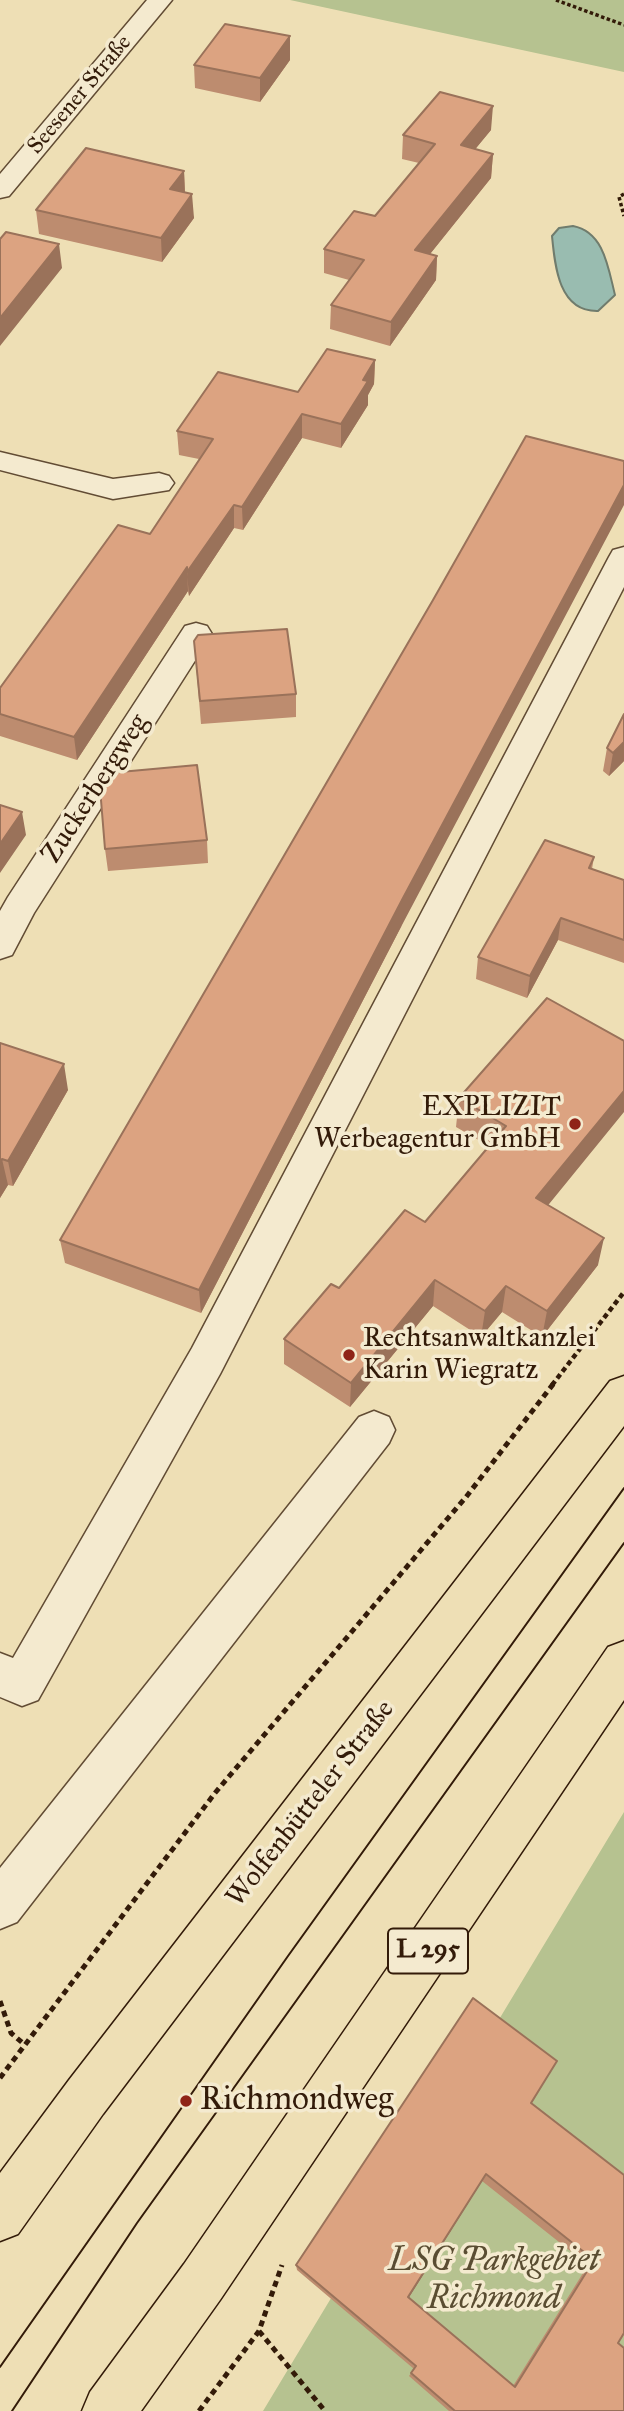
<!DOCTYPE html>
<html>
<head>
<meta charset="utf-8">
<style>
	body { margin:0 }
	canvas { display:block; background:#eedfb5 }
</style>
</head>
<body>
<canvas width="624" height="2411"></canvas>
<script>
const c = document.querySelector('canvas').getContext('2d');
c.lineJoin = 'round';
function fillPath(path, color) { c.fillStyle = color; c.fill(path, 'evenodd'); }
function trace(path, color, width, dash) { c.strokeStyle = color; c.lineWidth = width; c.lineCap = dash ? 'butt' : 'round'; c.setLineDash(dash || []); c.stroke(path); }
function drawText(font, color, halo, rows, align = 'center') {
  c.font = font + ' "IM FELL Great Primer",serif'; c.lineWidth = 7; c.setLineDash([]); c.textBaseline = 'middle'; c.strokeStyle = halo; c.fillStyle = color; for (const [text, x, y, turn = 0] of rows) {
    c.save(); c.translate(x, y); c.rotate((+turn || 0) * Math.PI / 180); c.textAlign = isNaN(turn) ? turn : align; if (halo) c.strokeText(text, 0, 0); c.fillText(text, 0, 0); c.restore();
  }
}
const green = new Path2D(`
	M290,0H624V72Z
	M624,1812V2411H263Z`);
const water = new Path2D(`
	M573,226C604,232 608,267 615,295L598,311C559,312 555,267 552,236L559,228Z`);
const pathFar2 = new Path2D(`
	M556,0L624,25
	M624,194L619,197L624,216`);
const pathFar1 = new Path2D(`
	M552,1385L624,1292`);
const path = new Path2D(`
	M0,2001L11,2033L25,2045
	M0,2078L215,1793L466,1497L554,1383
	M259,2331L325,2411
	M199,2411L259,2331L282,2265`);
const minor = new Path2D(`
	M147,0H172L9,196L0,198V174Z
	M0,452L113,479L159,473L169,476L174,483L169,490L113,499L0,470Z
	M624,547V587L220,1374L38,1700L22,1706L0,1697V1653L13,1658L192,1348L609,557L613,550Z
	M196,623L207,626L212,634L34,913L12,955L0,959V911L8,897L185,626Z
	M374,1411L389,1417L395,1430L389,1443L17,1922L0,1929V1868L359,1417Z`);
const major = new Path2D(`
	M624,1376V1426L103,2114L18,2234L0,2241V2173L69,2080L610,1381Z
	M624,1641V1700L220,2300L141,2411H82L90,2392L184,2264L608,1647Z`);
const tram = new Path2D(`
	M0,2367L288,1956L624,1488
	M12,2411L137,2223L624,1543`);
const wall = new Path2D(`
	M290,60L260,102L195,88L194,65Z
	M491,130L475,149L493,154L491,178L430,254L437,256L436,280L390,346L330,329L331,305L349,280L324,273V249L375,216L419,163L402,159L403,135Z
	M184,171L185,192L194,218L162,262L39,234L36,210Z
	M375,360L374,384L368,395V405L341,448L302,438L243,530L234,528L189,596L188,591L77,760L0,736V688L150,534L199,459L179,455L177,431L298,392Z
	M194,641L296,694V717L201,724Z
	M624,714V761L609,776L603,771L607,748Z
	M207,840L208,863L108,871L105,849Z
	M594,857L592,869L624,880V963L558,940L527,998L476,979L478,957Z
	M402,925L201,1313L65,1263L60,1240Z
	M547,998L548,1205L598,1265L542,1337L502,1312L481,1337L433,1306L350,1407L284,1364V1339L339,1288L425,1222L489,1146L456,1127L459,1098Z
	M0,1043L68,1090L13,1186L8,1185L0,1198Z
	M557,2061L532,2103L624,2175L618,2343L624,2411H449L409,2376L414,2369L297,2270L296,2265ZM482,2181L588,2265L513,2386L409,2297Z`);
const shadedWall = new Path2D(`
	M290,36V60L260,102V78Z
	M493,106L491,130L459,169L461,145Z
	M493,154L491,178L414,274L415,250Z
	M184,171L185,195L170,189Z
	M192,194L194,218L162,262L161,238Z
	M59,244L62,268L0,346V318Z
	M437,256L436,280L390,346L391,322Z
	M375,360L374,384L368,395V405L341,448V424L363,380Z
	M302,414V438L243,530L242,507Z
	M624,485V505L402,925L201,1313L199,1290L403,898Z
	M234,505V528L189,596L187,572Z
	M187,567L188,591L77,760L74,737Z
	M624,742V761L609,776L613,753Z
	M22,812L26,835L0,873V844Z
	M561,918L558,940L527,998L530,976Z
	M64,1064L68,1090L13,1186L8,1161Z
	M624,1091V1112L532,1225L536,1198Z
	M2,1159L8,1185L0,1198V1163Z
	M604,1238L598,1265L542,1337L547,1311Z
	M435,1280L433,1306L350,1407L351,1383Z
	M506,1286L502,1312L481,1337L485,1311Z
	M486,2174L482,2181L406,2302L408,2297Z`);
const building = new Path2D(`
	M225,24L290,36L260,78L194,65Z
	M440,92L493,106L461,145L493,154L415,250L437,256L391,322L331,305L364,260L324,249L354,211L375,216L435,144L403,135Z
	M86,148L184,171L170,189L192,194L161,238L36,210Z
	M6,232L59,244L0,318V239Z
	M327,349L375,360L363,380L368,381L341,424L302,414L242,507L234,505L187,572V567L74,737L0,714V688L118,525L150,534L213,439L177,431L218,372L298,392Z
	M526,436L624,461V485L403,898L199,1290L60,1240L433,600Z
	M287,629L296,694L200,701L194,641L198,635Z
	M624,714V742L613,753L607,748Z
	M197,765L207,840L105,849L100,788L109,773Z
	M0,805L22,812L0,844Z
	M545,840L594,857L589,868L624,880V940L561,918L530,976L478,957Z
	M547,998L624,1041V1091L536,1198L604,1238L547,1311L506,1286L485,1311L435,1280L351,1383L284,1339L331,1284L339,1288L405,1210L425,1222L506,1126L459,1098Z
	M0,1043L64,1064L8,1161L2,1159L0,1163Z
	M473,1998L557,2061L531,2103L624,2175V2333L618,2343L624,2348V2411H455L411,2373L416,2366L296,2265ZM486,2174L594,2260L515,2387L408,2297Z`);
const markers = [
	[575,1124,7,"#8f2418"],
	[349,1355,7,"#8f2418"],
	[186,2101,7,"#8f2418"]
];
const farStreetnames = [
	["Seesener Straße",80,95,-50]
];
const shields = [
	[428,1951,80]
];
const shieldNames = [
	["L 295",428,1951]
];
const streetNames = [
	["Zuckerbergweg",96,789,-57],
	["Wolfenbütteler Straße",311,1804,-52]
];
const poiNames = [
	["EXPLIZIT",561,1108],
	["Werbeagentur GmbH",561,1140],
	["Rechtsanwaltkanzlei",363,1339,"left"],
	["Karin Wiegratz",363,1371,"left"]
];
const nearPoinames = [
	["Richmondweg",200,2101]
];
const nearParknames = [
	["LSG Parkgebiet",494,2262],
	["Richmond",494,2300]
];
fillPath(green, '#b6c290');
fillPath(water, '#99bcb0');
trace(water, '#707c6d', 2);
trace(minor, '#624c34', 3);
trace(major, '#331b09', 3);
trace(pathFar2, '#331b09', 3.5, [3.5, 2.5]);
trace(pathFar1, '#331b09', 4.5, [5, 3.5]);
trace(path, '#331b09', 5, [6, 4.5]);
fillPath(minor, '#f4eacf');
fillPath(major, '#eedfb5');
trace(tram, '#331b09', 2);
fillPath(wall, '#bd8c6f');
fillPath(shadedWall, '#9a725a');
fillPath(building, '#dca381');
trace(building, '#9a725a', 2);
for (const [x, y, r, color] of markers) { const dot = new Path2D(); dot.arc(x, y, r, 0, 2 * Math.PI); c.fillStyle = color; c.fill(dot); trace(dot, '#f4eacf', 2.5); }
drawText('23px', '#331b09', '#f4eacf', farStreetnames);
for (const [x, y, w] of shields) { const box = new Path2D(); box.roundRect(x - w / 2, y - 22.5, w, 45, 5); c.fillStyle = '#f4eacf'; c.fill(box); trace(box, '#331b09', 2); }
drawText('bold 26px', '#331b09', null, shieldNames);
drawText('28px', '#331b09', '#f4eacf', streetNames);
drawText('28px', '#331b09', '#f4eacf', poiNames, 'right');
drawText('33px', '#331b09', '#f4eacf', nearPoinames, 'left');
drawText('italic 33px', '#5a4d32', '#f4eacf', nearParknames);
</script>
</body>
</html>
